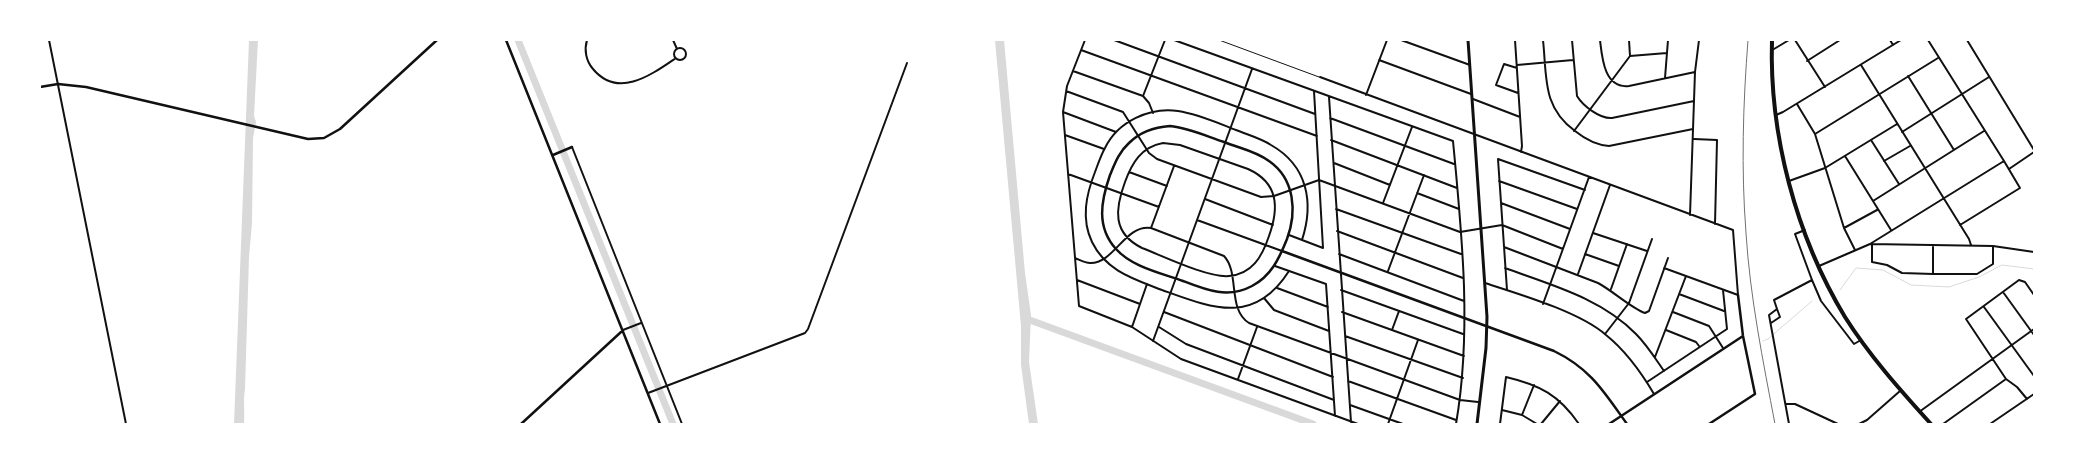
<!DOCTYPE html>
<html>
<head>
<meta charset="utf-8">
<style>
	body { margin:0 }
	#map { position:relative; width:2074px; height:464px; overflow:hidden; background:#fff; font-family:"Exo 2",sans-serif }
	canvas { display:block }
	.frame { position:absolute; inset:0; border:41px solid #fff; pointer-events:none }
</style>
</head>
<body>
<div id="map">
<canvas width="2074" height="464"></canvas>
<div class="frame"></div>
</div>
<script>
const c = document.querySelector('canvas').getContext('2d');
c.lineJoin = 'round';
function fillPath(path, color) { c.fillStyle = color; c.fill(path, 'evenodd'); }
function trace(path, color, width, dash) { c.strokeStyle = color; c.lineWidth = width; c.lineCap = dash ? 'butt' : 'round'; c.setLineDash(dash || []); c.stroke(path); }
const water = new Path2D(`
	M249,40H258L254,116L256,122L253,138L252,223L249,257L245,389C243,401 245,412 244,424H234Z
	M995,40H1004L1025,273L1031,315L1029,362L1038,424H1029L1021,365V326Z`);
const stream = new Path2D(`
	M1840,290L1856,268L1883,270L1911,285L1949,287L1979,277L2002,265L2034,269
	M1763,341L1768,339L1812,301`);
const river = new Path2D(`
	M518,40L673,424
	M1027,319L1313,424`);
const service = new Path2D(`
	M1219,40L1319,77`);
const pedestrian = new Path2D(`
	M587,40C584,50 586,61 593,69C618,99 651,75 676,58
	M673,40L677,49
	M674 54a6 6 0 1 1 12 0a6 6 0 1 1-12 0Z`);
const minor = new Path2D(`
	M49,40L126,424
	M1085,40L1067,86L1063,112L1079,306L1132,327L1181,359L1358,424
	M1114,40L1315,114
	M1174,40L1453,141C1462,235 1472,331 1456,424
	M1401,40L1470,65
	M1515,40L1522,146L1521,152
	M1543,40C1547,77 1542,107 1575,131C1585,139 1596,145 1609,146L1693,129
	M1572,40L1577,96C1583,106 1600,119 1612,118L1694,101
	M1600,40C1602,57 1604,89 1629,86L1695,72
	M1795,40L1825,87
	M1890,40L1893,45
	M1967,40L2034,150
	M1774,49L1789,40
	M1081,50L1317,136
	M1630,56L1667,53
	M1379,60L1471,94
	M1807,61L1840,40
	M1517,65L1573,60
	M1861,65L1969,239L1971,245
	M1517,68L1504,64L1496,85L1518,93
	M1073,71L1143,96L1149,103L1153,113
	M1908,76L1954,150
	M1320,77L1733,230L1738,295L1664,268
	M1665,78L1668,40
	M1066,91L1123,112L1149,153L1157,159L1261,197L1274,196L1319,180L1460,232L1502,225L1563,249
	M1366,95L1387,40
	M1143,96L1165,40
	M1329,97L1351,422
	M1473,99L1520,117
	M1797,104L1815,134L1844,228L1855,250
	M1063,112L1116,132
	M1776,115L1783,112L1901,40
	M1330,118L1454,164
	M1574,131L1630,56L1629,40
	M1902,132L1989,77
	M1815,134L1938,58
	M1065,135L1104,149
	M1694,139L1717,140L1715,224
	M1331,140L1457,188
	M1871,140L1899,184
	M1163,143L1180,145L1248,169C1279,183 1279,208 1269,236C1262,257 1252,274 1229,276C1208,278 1163,256 1142,248C1112,233 1115,209 1125,182C1132,163 1141,147 1163,143Z
	M572,147L682,424
	M1845,156L1891,230
	M1884,161L1910,146
	M1334,163L1390,185
	M2009,169L2034,152
	M1129,172L1167,186
	M1068,174L1159,207
	M1499,181L1577,209
	M1789,181L1825,168L1897,124
	M1417,193L1459,209
	M1205,199L1273,225
	M1873,201L1984,131
	M1383,203L1412,127
	M1501,203L1570,229
	M1336,209L1461,254
	M1690,215L1695,72L1699,40
	M1197,220L1282,251
	M1960,225L2020,188L2004,161
	M1151,228L1174,166
	M1844,228L1877,210
	M1805,230L1795,234L1812,280L1821,301L1854,344L1861,340
	M1337,231L1463,278
	M1593,233L1647,251
	M1289,235L1323,248L1314,91
	M1870,244L1993,246L2034,252
	M1872,244V262L1887,265L1902,273L1933,274H1977L1993,264V246
	M1933,245V273
	M1504,247L1598,283C1613,291 1631,308 1645,313L1649,311L1668,258
	M1339,254L1464,301
	M1585,254L1619,266
	M1075,258C1080,260 1085,263 1090,263C1114,264 1125,224 1151,228L1224,256C1240,273 1227,309 1249,323L1460,400L1478,402
	M1275,266L1326,284L1335,416
	M1819,266L1870,244L2004,161L1928,40
	M1505,268C1551,285 1601,298 1636,334C1647,345 1655,358 1664,371
	M1289,271C1254,326 1212,308 1162,290C1134,279 1106,271 1092,242C1081,219 1086,195 1095,172C1098,164 1101,155 1105,148C1118,121 1150,107 1178,111C1198,114 1218,123 1236,130C1248,135 1260,138 1271,145C1308,166 1314,203 1302,240
	M1388,271L1424,175
	M1578,274L1610,185
	M1077,280L1140,304
	M1485,283C1519,294 1580,312 1606,335C1626,351 1641,372 1654,394
	M1277,288L1328,307
	M1611,289L1627,244
	M1341,290L1463,334
	M1507,290L1498,159L1585,190
	M2003,292L2034,335
	M1679,294L1724,311
	M1264,298L1274,310L1329,331
	M1543,304L1589,177
	M1984,307L2034,376
	M1164,312L1333,377
	M1342,312L1464,356
	M1673,312L1709,326L1723,348
	M1771,323L1780,317L1777,309
	M1132,327L1147,284
	M1159,327L1186,344L1334,400
	M623,330L641,323
	M1392,330L1399,311
	M1666,330L1696,342L1699,346
	M1605,334L1629,303L1652,239
	M1345,336L1463,378
	M1153,341L1252,69
	M1655,357L1686,276
	M1238,379L1257,327
	M1348,381L1456,420
	M1647,382L1727,329L1723,290
	M648,393L805,333L808,329L907,63
	M2027,399L2017,387L2006,379L1966,319L2019,280L2025,282L2034,295
	M1786,404H1795L1838,424
	M1350,405L1403,424
	M1502,410L1522,415L1537,424
	M1919,412L2034,329
	M1522,415L1534,385
	M1388,424L1418,340
	M1500,424L1506,377C1540,385 1559,395 1579,424
	M1541,424L1560,401
	M1789,424L1769,315L1777,309L1774,300L1812,280
	M1859,424L1867,420L1900,391
	M1943,424L2006,379
	M1990,424L2034,394`);
const tertiary = new Path2D(`
	M506,40L660,424
	M40,87L58,84L86,87L308,139L324,138L340,129L437,40
	M1170,126C1189,128 1206,136 1224,142C1239,148 1256,151 1269,161C1295,179 1297,212 1287,239C1279,259 1271,276 1252,286C1228,299 1206,290 1183,281C1161,273 1132,267 1116,249C1096,227 1101,201 1110,175C1115,163 1119,152 1129,143C1140,132 1155,127 1170,126Z
	M553,155L572,147
	M1282,251L1554,351C1591,369 1604,392 1627,424
	M521,424L621,332
	M1609,424L1743,336
	M1709,424L1755,394L1743,336L1738,295`);
const secondary = new Path2D(`
	M1468,40L1487,317L1486,348L1477,424`);
const trunk = new Path2D(`
	M1772,40C1769,134 1796,236 1845,317C1869,355 1900,390 1931,424`);
const rail = new Path2D(`
	M1748,40C1743,104 1741,169 1746,233C1750,297 1763,361 1775,424`);
fillPath(water, '#d9d9d9');
trace(stream, '#d9d9d9', 1);
trace(river, '#d9d9d9', 7);
trace(service, '#111', 1);
trace(pedestrian, '#111', 2);
trace(minor, '#111', 2);
trace(tertiary, '#111', 2.5);
trace(secondary, '#111', 3);
trace(trunk, '#111', 4);
trace(rail, '#707070', 1);
</script>
</body>
</html>
